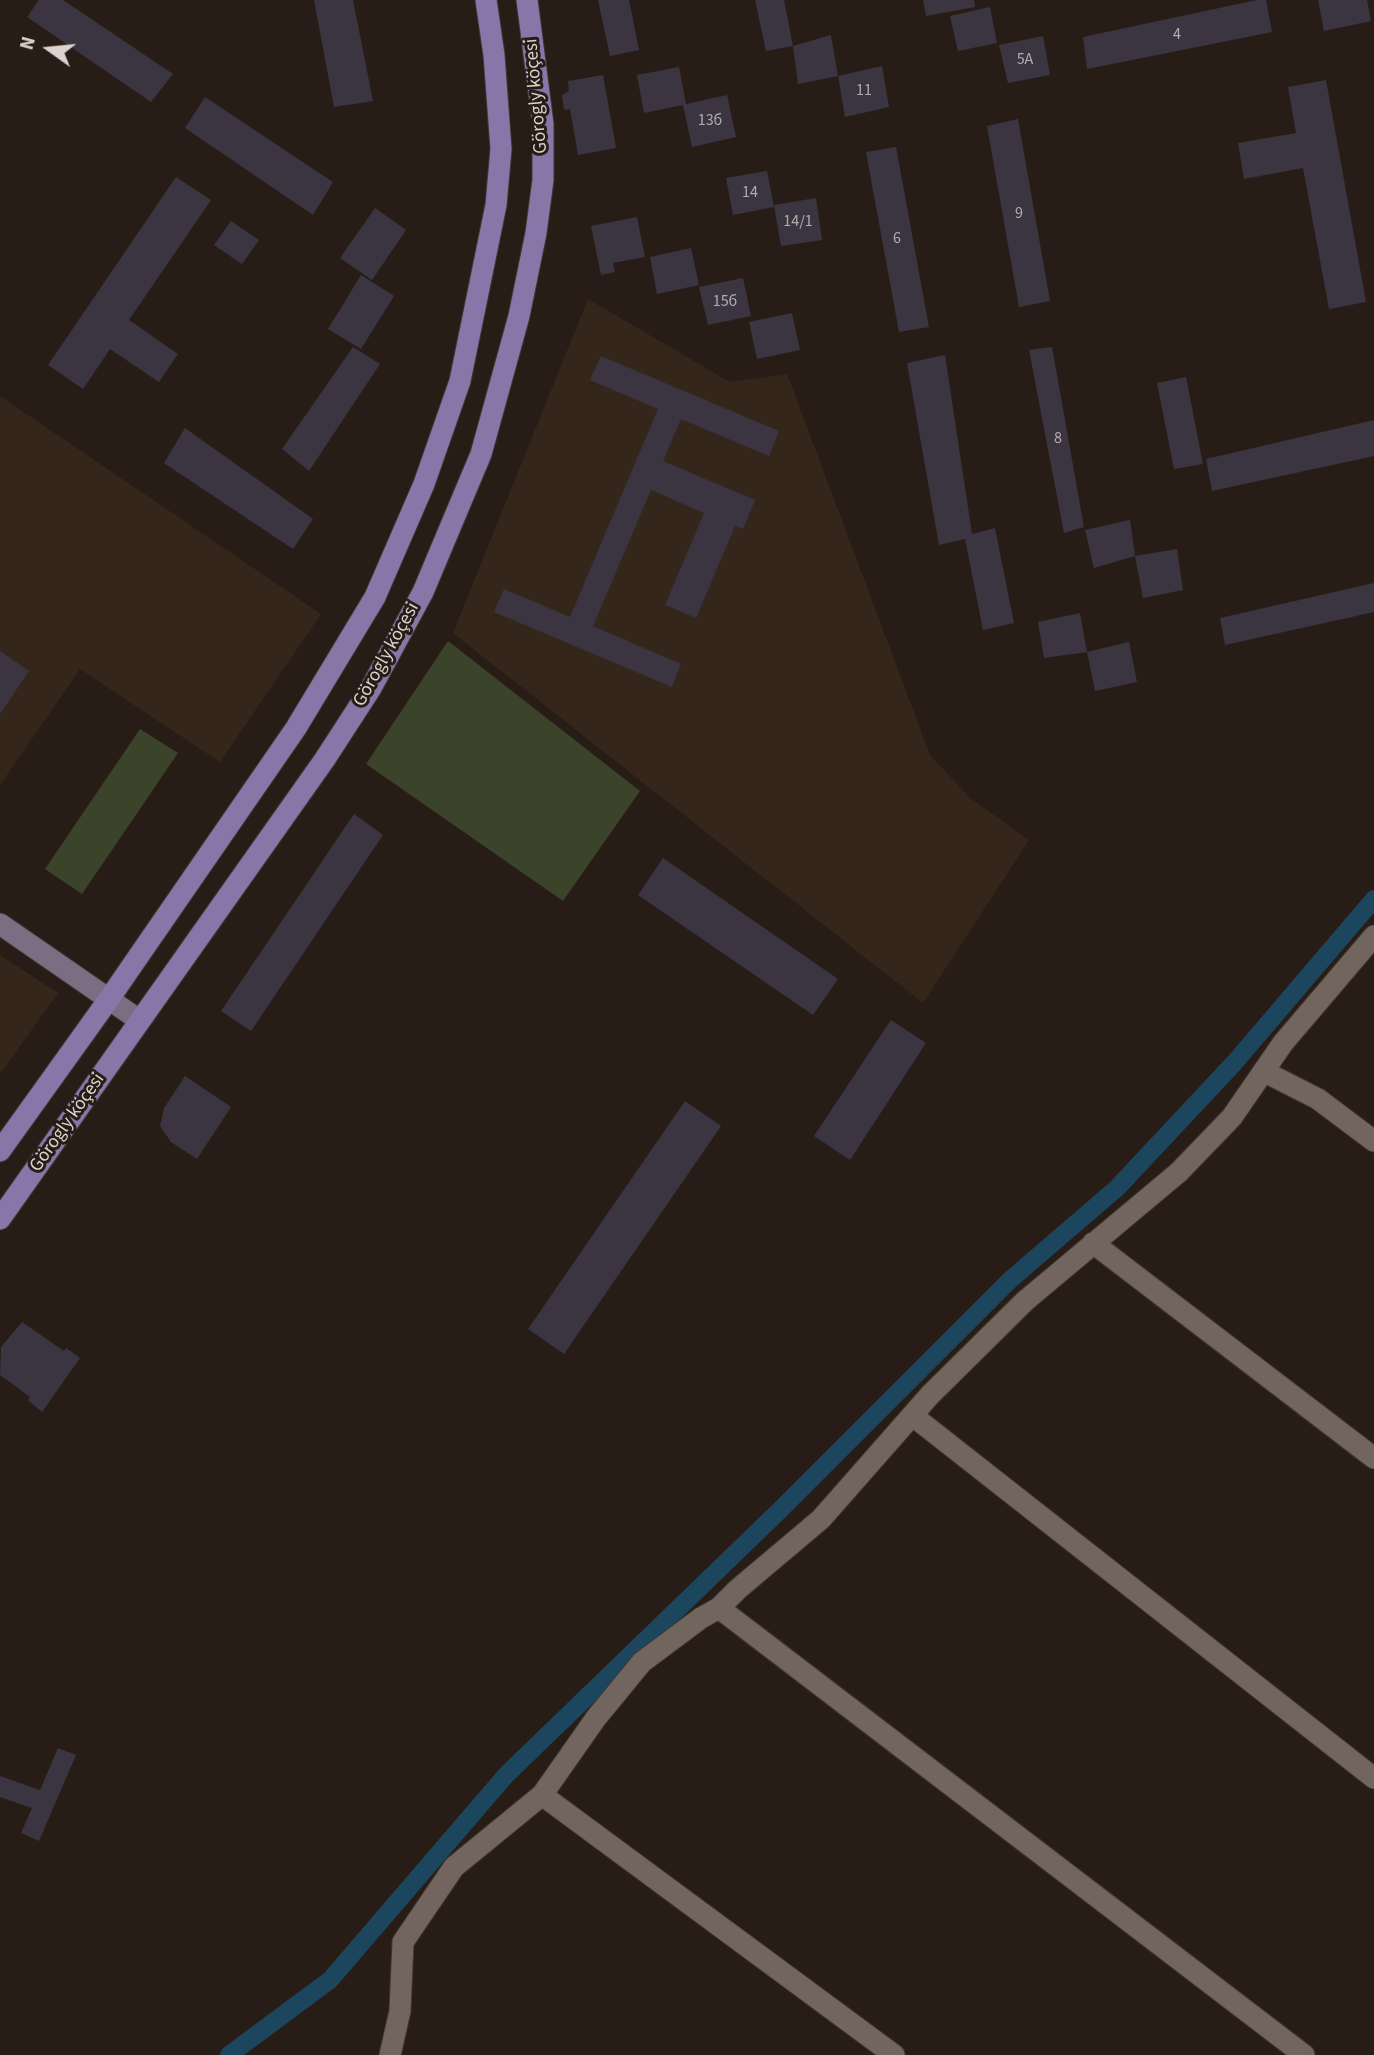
<!DOCTYPE html>
<html>
<head>
<meta charset="utf-8">
<style>
	body { margin:0 }
	#map { position:relative; width:1374px; height:2055px; overflow:hidden; background:#281d16; font-family:"Source Sans 3",sans-serif }
	canvas { display:block }
	.north { position:absolute; left:14px; top:14px; width:70px; height:70px; -webkit-text-stroke:5px #281d16; paint-order:stroke; rotate:285deg; font-size:19px; font-weight:700; line-height:28px; text-align:center; color:#dbd3cf }
	.north::after { content:''; display:block; margin:auto; width:24px; height:32px; background:#dbd3cf; clip-path:polygon(50% 0,100% 100%,50% 72%,0 100%) }
</style>
</head>
<body>
<div id="map">
<canvas width="1374" height="2055"></canvas>
<div class="north">N</div>
</div>
<script>
const c = document.querySelector('canvas').getContext('2d');
c.lineJoin = 'round';
function fillPath(path, color) { c.fillStyle = color; c.fill(path, 'evenodd'); }
function trace(path, color, width, dash) { c.strokeStyle = color; c.lineWidth = width; c.lineCap = dash ? 'butt' : 'round'; c.setLineDash(dash || []); c.stroke(path); }
function drawText(font, color, halo, rows, align = 'center') {
  c.font = font + ' "Source Sans 3",sans-serif'; c.lineWidth = 6; c.setLineDash([]); c.textBaseline = 'middle'; c.strokeStyle = halo; c.fillStyle = color; for (const [text, x, y, turn = 0] of rows) {
    c.save(); c.translate(x, y); c.rotate((+turn || 0) * Math.PI / 180); c.textAlign = isNaN(turn) ? turn : align; if (halo) c.strokeText(text, 0, 0); c.fillText(text, 0, 0); c.restore();
  }
}
const built = new Path2D(`
	M588,299L730,382L787,374L930,755L970,798L1029,840L923,1003L453,633Z
	M0,396L321,614L220,762L80,669L0,785Z
	M0,955L58,993L0,1074Z`);
const green = new Path2D(`
	M448,641L640,791L563,901L366,764Z
	M140,729L178,753L82,894L45,869Z`);
const canal = new Path2D(`
	M229,2055L330,1980L506,1775L779,1511L1010,1280L1117,1188L1235,1062L1374,899`);
const building = new Path2D(`
	M39,0H63L173,74L151,102L27,17Z
	M314,0H353L373,101L334,107Z
	M598,0H629L639,50L610,56Z
	M755,0H784L793,46L766,51Z
	M923,0H974L975,7L926,16Z
	M1257,0H1266L1272,32L1087,69L1083,37Z
	M1318,0H1367L1371,21L1324,31Z
	M990,7L997,43L958,51L950,16Z
	M831,35L838,76L798,84L793,46Z
	M1043,36L1050,75L1008,83L999,45Z
	M882,66L889,107L845,117L838,76Z
	M679,67L686,104L727,95L736,137L692,147L683,105L644,113L637,75Z
	M603,75L616,148L578,155L570,109L564,110L562,95L569,91L568,81Z
	M1326,80L1366,302L1329,309L1303,168L1244,179L1238,143L1296,133L1288,87Z
	M205,97L333,182L313,215L185,128Z
	M1018,119L1050,301L1019,307L987,126Z
	M896,147L929,327L899,332L866,152Z
	M767,171L774,207L733,215L726,178Z
	M176,177L211,200L129,320L178,354L159,382L110,349L83,389L48,365Z
	M816,198L822,240L781,246L774,205Z
	M375,208L406,230L372,280L340,258Z
	M637,217L645,257L613,263L615,272L601,275L591,226Z
	M231,221L259,240L242,264L214,245Z
	M691,248L699,285L657,294L650,257Z
	M361,275L394,296L361,349L328,329Z
	M743,278L751,316L708,325L699,287Z
	M792,313L800,350L757,359L749,322Z
	M353,347L380,364L309,471L282,449Z
	M1052,347L1084,527L1064,533L1029,350Z
	M945,355L972,534L995,528L1014,623L983,630L965,539L939,545L907,363Z
	M601,356L779,431L769,456L681,419L663,461L755,500L743,529L735,526L696,618L665,605L704,513L651,490L593,626L681,664L672,687L494,612L504,589L570,617L658,409L590,380Z
	M1186,377L1203,464L1174,469L1157,383Z
	M1374,420V456L1212,491L1206,459Z
	M185,428L313,519L293,549L164,463Z
	M1130,520L1135,556L1094,568L1085,530Z
	M1177,549L1183,590L1143,598L1135,556Z
	M1374,583V612L1225,645L1220,618Z
	M1080,613L1087,652L1044,658L1038,622Z
	M1129,642L1137,682L1095,691L1087,652Z
	M0,651L29,671L0,714Z
	M354,814L383,835L251,1031L221,1011Z
	M663,858L838,979L813,1015L638,895Z
	M891,1020L926,1043L850,1160L814,1136Z
	M185,1076L231,1107L197,1159L171,1142L160,1126L164,1108Z
	M685,1101L721,1126L564,1354L528,1329Z
	M22,1322L64,1351L66,1348L80,1358L42,1412L28,1400L30,1397L0,1375L1,1347Z
	M58,1748L76,1755L39,1841L21,1833L32,1808L0,1797V1776L40,1790Z`);
const street = new Path2D(`
	M1265,1072L1318,1099L1374,1141
	M1093,1243L1374,1458
	M913,1416L1374,1778
	M719,1608L1304,2055
	M542,1795L894,2055
	M390,2055L400,2011L403,1942L454,1867L542,1795L596,1718L642,1662L701,1618L719,1608L738,1589L821,1519L930,1395L1025,1301L1179,1172L1232,1117L1283,1043L1374,936`);
const secondary = new Path2D(`
	M0,924L139,1020`);
const primary = new Path2D(`
	M0,1151L109,999L296,728L375,597L424,484L460,381L496,205L501,149L494,55L486,0
	M0,1219L325,759L371,688L423,592L481,454L519,316L536,233L543,180V124L527,0`);
const numberNames = [
	["4",1177,35],
	["5А",1025,60],
	["11",864,91],
	["13б",710,121],
	["14",750,193],
	["9",1019,214],
	["14/1",798,222],
	["6",897,239],
	["15б",725,302],
	["8",1058,439]
];
const streetNames = [
	["Görogly köçesi",537,96,-95],
	["Görogly köçesi",387,655,-61],
	["Görogly köçesi",68,1123,-55]
];
fillPath(built, '#35261c');
fillPath(green, '#3c432b');
trace(canal, '#1c455e', 18);
fillPath(building, '#3a3541');
trace(street, '#413834', 23);
trace(secondary, '#413834', 23);
trace(primary, '#413834', 23);
trace(street, '#72655d', 21);
trace(secondary, '#7d6d82', 21);
trace(primary, '#8976a8', 21);
drawText('16px', '#b3acac', null, numberNames);
drawText('19px', '#dbd3cf', '#281d16', streetNames);
</script>
</body>
</html>
